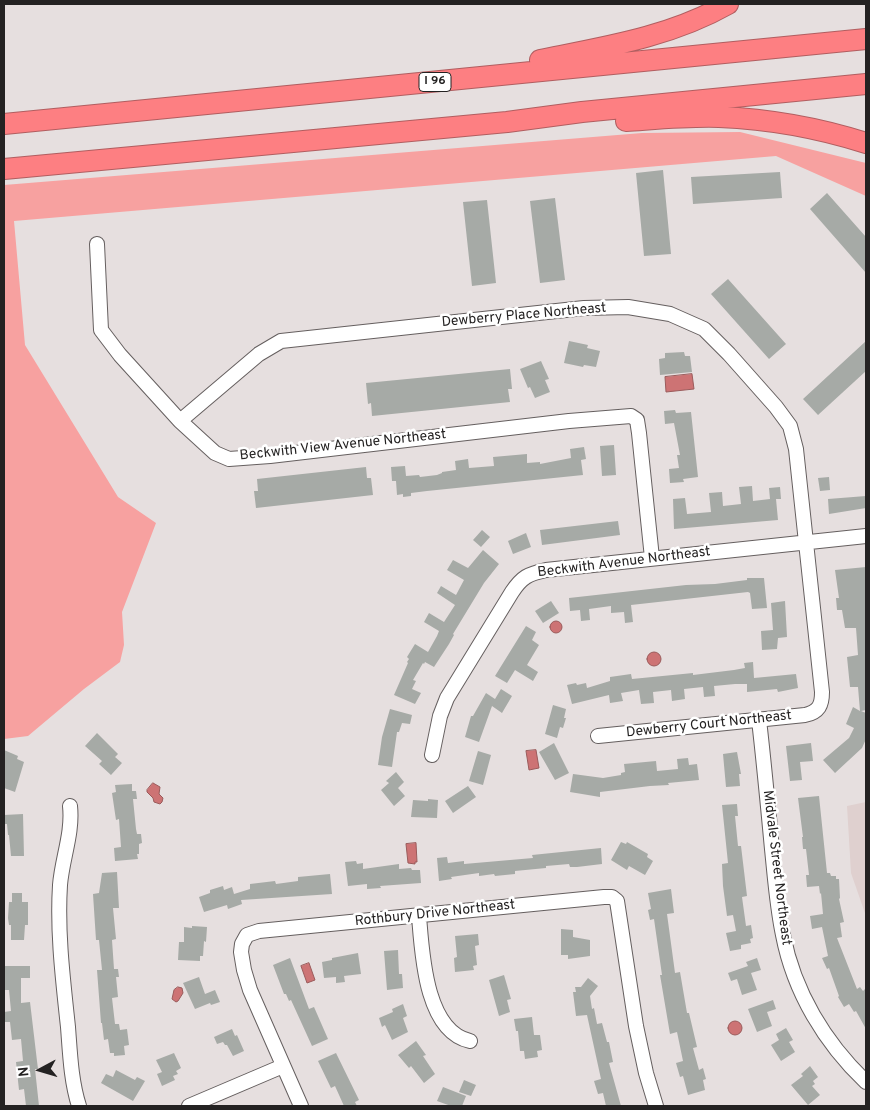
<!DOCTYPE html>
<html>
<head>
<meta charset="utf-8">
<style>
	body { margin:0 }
	#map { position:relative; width:870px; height:1110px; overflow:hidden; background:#e6dfdf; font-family:Overpass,sans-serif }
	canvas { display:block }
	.frame { position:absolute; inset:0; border:5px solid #242222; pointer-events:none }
	.north { position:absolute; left:15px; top:1045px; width:50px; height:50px; -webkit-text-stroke:4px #fff; paint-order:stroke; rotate:264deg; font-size:14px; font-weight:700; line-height:20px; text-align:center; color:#242222 }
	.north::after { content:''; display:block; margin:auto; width:18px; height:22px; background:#242222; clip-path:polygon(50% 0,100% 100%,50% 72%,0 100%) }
</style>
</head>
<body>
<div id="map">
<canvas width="870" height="1110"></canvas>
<div class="frame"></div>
<div class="north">N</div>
</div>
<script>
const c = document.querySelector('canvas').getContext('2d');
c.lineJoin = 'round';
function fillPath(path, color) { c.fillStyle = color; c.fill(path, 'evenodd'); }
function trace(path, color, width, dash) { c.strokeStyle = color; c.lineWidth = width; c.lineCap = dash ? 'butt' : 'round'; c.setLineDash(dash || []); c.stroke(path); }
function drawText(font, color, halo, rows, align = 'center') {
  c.font = font + ' Overpass,sans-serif'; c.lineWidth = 5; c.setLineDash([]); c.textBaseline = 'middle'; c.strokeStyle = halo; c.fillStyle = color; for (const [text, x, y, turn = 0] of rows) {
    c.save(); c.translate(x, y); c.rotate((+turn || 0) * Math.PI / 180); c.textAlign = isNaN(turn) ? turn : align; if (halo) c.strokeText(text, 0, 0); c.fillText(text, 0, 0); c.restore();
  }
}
const built = new Path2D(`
	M866,802V916L851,873L847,806Z`);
const green = new Path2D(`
	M740,132L866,163V196L776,156L14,221L25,345L118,497L156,523L122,612L124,645L120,662L84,689L28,736L4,739V185L642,133Z`);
const water = new Path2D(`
	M692,374L694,389L666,392L665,377Z
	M550 627a6 6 0 1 1 12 0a6 6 0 1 1-12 0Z
	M647 659a7 7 0 1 1 14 0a7 7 0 1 1-14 0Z
	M536,750L539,768L529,770L526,751Z
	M153,783L160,787L159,794L163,798L162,802L160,804L154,802L153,798L147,792V790Z
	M416,843L417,862H415V864L408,863L406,844Z
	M309,963L315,980L307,983L301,966Z
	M178,987L182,988L183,993L178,1001L176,1002L172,999L174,990Z
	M728 1028a7 7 0 1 1 14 0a7 7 0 1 1-14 0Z`);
const building = new Path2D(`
	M663,170L671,254L644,256L636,173Z
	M780,172L782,198L693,204L691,177Z
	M827,193L866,237V273L810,209Z
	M555,198L565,280L540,283L530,201Z
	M487,200L496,283L472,286L463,202Z
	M728,279L786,344L769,359L711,294Z
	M569,341L588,345L587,348L600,351L596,367L584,365L583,367L564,363Z
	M866,341V371L818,415L803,399Z
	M684,352L685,356H690L692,372L660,375L659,359L665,358V353Z
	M541,361L549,379L545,380L550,392L535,398L530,387L528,388L520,369Z
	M510,369L512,389H508L510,402L372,416L371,403L368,404L366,383Z
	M675,410L676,413L691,412L698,477L683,479L684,482L670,483L669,469L679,468L677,455H680L674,423L665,424L664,411Z
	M614,445L616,475L602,476L600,446Z
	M584,447L586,459L581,460L583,475L427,491L411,493V496L403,497V494L397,495L396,481H392L391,467L405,466L406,476L419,475L420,477L437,475L442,473V472L456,470L455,461L468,459L469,468L494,466L493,457L527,454V463L540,462V464L571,458L570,449Z
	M366,467L367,478H371L373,495L256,508L254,491H258L257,479Z
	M829,477L830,490L820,491L818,478Z
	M752,486L753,501L770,499L769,488L780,487L781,499H776L778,520L674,529L673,499L685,498L687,514L711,512L709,493L722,492L723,506L741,504L739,487Z
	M866,496V508L829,514L828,499Z
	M618,521L620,535L542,545L540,530Z
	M482,530L490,537L481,547L473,540Z
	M526,533L531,547L513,554L508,541Z
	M483,550L499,564L484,583L453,634L454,635L449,644L434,667L425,662L424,664L423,663L413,680L416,681L412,689L421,693L415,704L394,695L408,663L407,662L409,659L407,657L415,644L428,652L437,636L439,631L424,622L429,613L444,622L455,605L437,593L441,586L456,595L464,580L447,570L453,560L468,568Z
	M866,567V710L861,711L866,713V739L862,748L835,773L823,760L849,738L854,728L846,724L853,707L860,711L858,687H850L847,657L858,655L856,628H845L842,610H837L836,598H839L835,570Z
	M747,578H764L767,608L752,609L750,593L748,592L631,605L633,622L625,623L624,612L611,613V606L589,609L590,620L581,621L580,610L570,611L569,598L686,585L715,584L747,580Z
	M551,601L559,613L543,623L535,611Z
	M785,601L787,637L778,638L777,649L762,650L761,631L773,630L771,603Z
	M526,626L536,632L532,640L539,645L527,665L538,672L533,681L515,670L507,683L495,676Z
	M753,662L754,678L796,674L798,688L778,692L777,689L747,692V684H735L714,686L715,696L704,697L703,687L684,689L685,699L672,701L671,690L653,692L654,703L641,704L639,690L621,693L623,701L610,703L609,695L572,704L567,685L576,683L577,685L586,683L587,688L610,681V677L631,674L632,679L693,673V675L734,670L745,668L744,663Z
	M501,689L512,696L502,713L492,706L479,742L465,737L471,716H473L486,693L495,699Z
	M553,705L566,709L564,718H566L563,728L560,727L557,738L545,734Z
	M390,709L412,715L410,724L402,723L399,732H397L392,767L378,765L382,737Z
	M97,733L118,754L115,757L122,763L111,775L99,764L102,761L85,746Z
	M554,743L569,773L555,780L539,752Z
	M811,743L813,761L800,762L802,780L790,781L786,746Z
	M4,750L18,756L17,759L24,762L15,792L4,788Z
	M478,751L491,755L483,785L469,781Z
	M737,752L741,774H739L740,786L726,787L723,754Z
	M688,758L689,765L697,764L699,780L668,783L669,785L650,786L600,792V797L570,792L573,774L603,778L621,775V773L625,772L624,764L656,761L657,771L678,769L677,759Z
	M396,772L404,782L398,788L405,796L394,806L381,790L389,783L386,781Z
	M132,784V791H136L137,799H133L136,829L137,834H141L142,843L139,844V854H137L138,859L115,861L114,848L121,847L119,819L116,820L112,793L116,792L115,785Z
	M468,786L476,797L453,813L445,801Z
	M819,796L827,873H830L831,876H836V879H839L840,898L839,899L844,922L840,923L842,937L837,938L857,989L860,987L863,991L866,988V1029L856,1011L854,1012L849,1004L844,1007L838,997L839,996L829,968L827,969L822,958L828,956L822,927L812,929L810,916L823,914L821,893L820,894L819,886L807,887L806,875H809L806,849H803L802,837H803L798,798Z
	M428,799L438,800L437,818L411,817L413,800L428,801Z
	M737,804L738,816H735L738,846H741L747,896L742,897L746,926L751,925L753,938L750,939L751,943L741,945V949L730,951L726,933L736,931L733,915L727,916L723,886L722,864L728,863L722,805Z
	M23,814L24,856H11L9,835H8L7,824H4V815Z
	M621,842L626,844L627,842L648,854L647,857L653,861L645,875L629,866L627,870L611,860Z
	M601,848L602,864L577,867H570L569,864L546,866V868L515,871V874L495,876L494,874L479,876V873L451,877L452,879L439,881L437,858L447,857L448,863L464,861V864L533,858L532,855Z
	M356,861L357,864L363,863V869L399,864V869L411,868L412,870H420L421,883L380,886L381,888L367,889V884L348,886L345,862Z
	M117,872L119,908H113L116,939L112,940L114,969H118L119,977H116L118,997L112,998L115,1024H119L120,1030L127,1029L129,1045L124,1046L125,1055L114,1056V1053H110L108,1039L104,1040L102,1023H101L97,970H102L99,940H96L93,894L99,893L102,873Z
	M330,874L332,894L241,900L242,904L228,909L227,905L204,912L199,897L210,893V890L223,886L224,890L232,887L234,894L250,889V884L275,881L276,884L298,881V877Z
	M671,889L674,913L667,914L675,973L680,972L687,1013H689L697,1047L693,1048L699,1070L703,1068L706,1079L703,1080L705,1090L688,1095L683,1076L680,1077L676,1063L683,1061L677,1032L670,1034L660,975H662L654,919L650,920L648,910L651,909L648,893Z
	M12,893H22V902H28V925H25L24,940H11V925H9L8,918L9,902H12Z
	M192,926L207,927L206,942L204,941L203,956H200V961L178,960L179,942H184V927L192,928Z
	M561,929L573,930V937L590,940V956L568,959V955H561Z
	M478,934L479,945L475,946L477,965L473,966L474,970L455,972L454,958L457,957L455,936Z
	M398,950L399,974H402L403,988L387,990L384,951Z
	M358,953L361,974L344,976L345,982L336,983V977L324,978L322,962L332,960V958Z
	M290,958L309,1009L314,1007L328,1039L312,1046L291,1000L289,1001L286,994H284L273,965Z
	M757,958L761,970L751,973L757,990L742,995L737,979L731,981L728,973L748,966L746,962Z
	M4,966H30V978H21V1003L30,1002L37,1061L38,1069H35L39,1106H26L24,1089L19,1090L16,1062L23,1061L21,1039L12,1040L10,1022H4V1012L11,1011L9,990H4Z
	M504,975L511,999L507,1000L510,1012L499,1016L489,980Z
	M199,977L205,994L215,990L220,1002L211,1005L210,1003L195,1009L183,983Z
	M588,978L598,986L590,996L592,1009L594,1008L597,1024L602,1023L607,1042H609L613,1062L609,1063L621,1106H606L603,1093L598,1094L594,1081L601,1079L587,1015L576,1016L573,992H576L575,987H581Z
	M773,1000L776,1009L767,1012L772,1026L757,1032L748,1009Z
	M403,1004L407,1016L403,1018L408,1032L392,1040L385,1025L382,1027L379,1018L393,1012L392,1009Z
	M532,1017L534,1035H540L542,1050L537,1051L538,1057L525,1059L524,1051H520L518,1031H516L514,1019Z
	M786,1028L793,1040L789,1042L795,1052L781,1061L771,1045L779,1040L776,1034Z
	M232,1029L235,1036L237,1035L244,1051L233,1056L227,1045H225L223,1042L217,1044L214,1037Z
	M416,1041L426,1055L423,1056L435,1074L424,1083L411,1066L409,1068L398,1055Z
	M174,1053L181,1068L176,1071L178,1074L173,1076L175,1080L162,1086L157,1074L162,1072L156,1060Z
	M336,1053L359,1100L355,1102L357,1106H344L335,1086L331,1088L318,1061Z
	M810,1066L818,1077L813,1081L815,1084L812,1086L820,1095L808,1105L791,1085L803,1076L801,1074Z
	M116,1070L135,1080L137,1077L145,1081L133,1101L101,1083L106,1074L113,1077Z
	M464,1080L476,1085L471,1096L459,1092Z
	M443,1087L466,1096L462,1106H451L437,1101Z`);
const minor = new Path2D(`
	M97,244L101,330L120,355L180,421L215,453L229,459L270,456L569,421L631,416L637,420L639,433L652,558
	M180,421L259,354L281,341L584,308L628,307L670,314L704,329L729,354L776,407L790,426L796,449L822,692C822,705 819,712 805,715L598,736
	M759,720C764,763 768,806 772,849C775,878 777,907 783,935C794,992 825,1043 866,1082
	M432,755L440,716L447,698L512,592C522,577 528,574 546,570L866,536
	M70,806C73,833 62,859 60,885C57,932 63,980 68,1027C70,1053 71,1081 79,1106
	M419,916C422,952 425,1031 470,1041
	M189,1106L283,1066
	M301,1106L250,990L244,970L241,952L242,944L247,935L259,931L604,897H612L617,901L636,1026L646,1073L656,1106`);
const highway = new Path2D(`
	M540,60C605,47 670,37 728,4
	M626,121C657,119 688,116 719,117C768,119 819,128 866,143
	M4,124L866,39
	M4,169L507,122L582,112L866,84`);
const shields = [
	[435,82,32]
];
const shieldNames = [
	["I 96",435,82]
];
const streetNames = [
	["Dewberry Place Northeast",524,316,-5],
	["Beckwith View Avenue Northeast",343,446,-6],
	["Beckwith Avenue Northeast",624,563,-7],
	["Dewberry Court Northeast",709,725,-6],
	["Midvale Street Northeast",776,868,83],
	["Rothbury Drive Northeast",435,914,-6]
];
fillPath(built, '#dfd0cf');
fillPath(green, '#f7a1a0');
fillPath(water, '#cd7374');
trace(water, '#9a5b5b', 1);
fillPath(building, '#a6aaa6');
trace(minor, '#655f5f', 16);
trace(highway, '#b15e60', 22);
trace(minor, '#fff', 14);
trace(highway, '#fd7f82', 20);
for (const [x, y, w] of shields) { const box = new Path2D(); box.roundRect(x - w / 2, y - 9.5, w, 19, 4); c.fillStyle = '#fff'; c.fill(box); trace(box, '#242222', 1); }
drawText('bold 12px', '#242222', null, shieldNames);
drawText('14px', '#242222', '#fff', streetNames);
</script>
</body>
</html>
